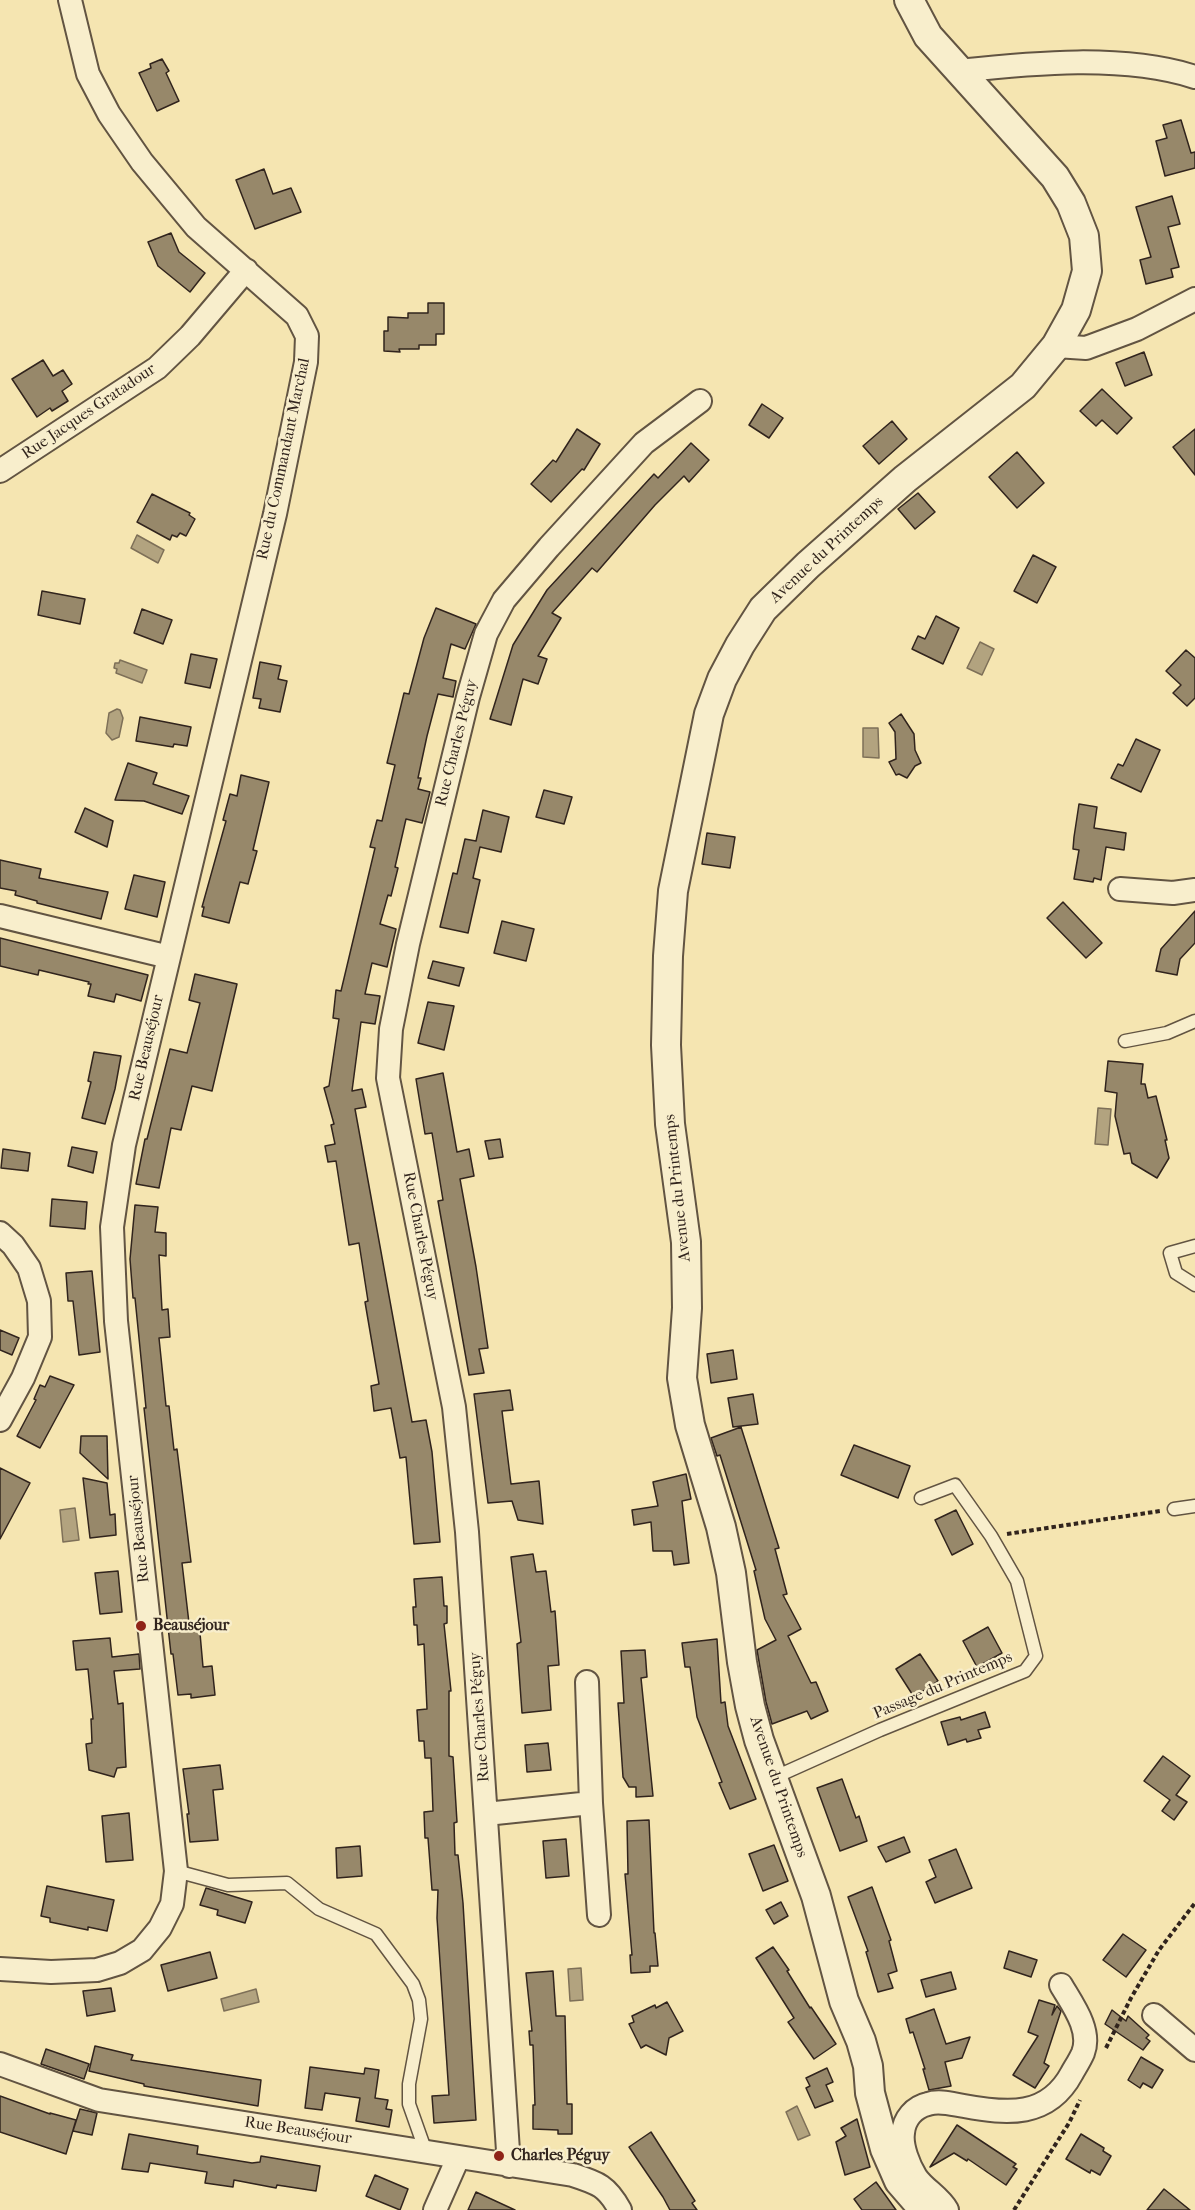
<!DOCTYPE html>
<html>
<head>
<meta charset="utf-8">
<style>
	body { margin:0 }
	canvas { display:block; background:#f5e5b1 }
</style>
</head>
<body>
<canvas width="1195" height="2210"></canvas>
<script>
const c = document.querySelector('canvas').getContext('2d');
c.lineJoin = 'round';
function fillPath(path, color) { c.fillStyle = color; c.fill(path, 'evenodd'); }
function trace(path, color, width, dash) { c.strokeStyle = color; c.lineWidth = width; c.lineCap = dash ? 'butt' : 'round'; c.setLineDash(dash || []); c.stroke(path); }
function drawText(font, color, halo, rows, align = 'center') {
  c.font = font + ' "IM FELL French Canon",serif'; c.lineWidth = 5; c.setLineDash([]); c.textBaseline = 'middle'; c.strokeStyle = halo; c.fillStyle = color; for (const [text, x, y, turn = 0] of rows) {
    c.save(); c.translate(x, y); c.rotate((+turn || 0) * Math.PI / 180); c.textAlign = isNaN(turn) ? turn : align; if (halo) c.strokeText(text, 0, 0); c.fillText(text, 0, 0); c.restore();
  }
}
const water = new Path2D(`
	M137,535L164,550L158,563L131,548Z
	M980,642L994,649L982,675L967,668Z
	M120,660L147,670L142,683L116,673L117,669L114,668L115,663H119Z
	M117,709L120,710L123,718L119,737L112,740L106,733L109,713Z
	M863,728H878L879,758L863,757Z
	M1098,1108L1111,1109L1108,1145L1095,1144Z
	M75,1508L79,1540L63,1542L60,1510Z
	M581,1968L583,2000L570,2001L568,1969Z
	M256,1989L259,2002L224,2011L221,1999Z
	M797,2106L810,2135L798,2140L786,2112Z`);
const building = new Path2D(`
	M162,59L169,71L166,73L179,101L157,111L139,73L151,68L150,64Z
	M1181,120L1191,153L1195,152V168L1165,176L1156,141L1167,138L1163,125Z
	M264,169L273,194L291,188L301,212L255,229L236,180Z
	M1172,196L1180,224L1168,227L1179,267L1171,269L1173,277L1146,284L1140,260L1151,257L1136,207Z
	M171,233L179,252L205,273L190,292L158,266L148,242Z
	M428,303H444V334H436V345H419V349H399L400,352L384,351V331H388V317L408,318V313H428Z
	M1144,352L1152,375L1125,386L1116,363Z
	M43,360L53,376L63,370L72,384L62,391L68,401L52,411L50,408L37,417L12,379Z
	M1102,389L1132,418L1117,434L1102,420L1096,426L1080,411Z
	M762,404L783,418L769,438L749,425Z
	M892,421L907,439L879,464L863,446Z
	M577,429L600,444L584,470L582,469L551,502L531,484L553,460L556,462Z
	M1195,429V475L1173,447Z
	M691,443L709,460L689,482L684,476L655,505L597,572L592,568L552,613L561,618L538,656L547,659L538,684L523,679L511,725L490,719L513,645L547,590L654,474L658,478Z
	M1017,452L1044,483L1017,508L989,477Z
	M918,493L935,512L915,529L898,509Z
	M152,494L190,513L189,515L195,519L186,536L180,533L177,537L172,535L170,540L137,522Z
	M1033,555L1056,567L1037,603L1014,591Z
	M42,591L85,599L80,624L38,615Z
	M436,608L476,624L465,649L451,644L443,678L456,681L453,697L438,694L427,736L418,778H421L418,789L430,792L422,823L406,819L395,867L398,868L391,896L388,895L380,924L396,929L387,967L372,963L365,994L380,996L375,1024L361,1022L352,1091L362,1089L366,1107L355,1109L412,1422L426,1420L432,1452L440,1542L414,1544L406,1457L400,1458L391,1408L374,1411L371,1386L379,1384L365,1302L368,1301L359,1243L349,1245L336,1161L328,1162L325,1146L335,1144L331,1125L334,1124L324,1088L329,1086L339,1019L333,1018L336,990L341,991L375,848L370,847L377,820L382,821L395,765L387,763L404,693L409,694L424,638Z
	M142,609L172,620L163,644L134,633Z
	M936,616L959,628L943,664L912,649L918,636L925,639Z
	M1186,650L1195,658V698L1187,706L1173,693L1181,685L1166,671Z
	M191,654L217,659L210,688L185,683Z
	M260,662L281,666L278,679L287,681L280,712L259,708L261,699L253,698Z
	M901,714L914,734L915,750L921,763L915,766L907,778L899,774L896,775L889,762L896,759L895,732L889,723Z
	M140,717L191,727L187,746L174,744L173,747L136,741Z
	M1136,739L1160,750L1141,792L1111,778L1118,764L1123,766Z
	M128,763L157,773L153,784L189,796L182,814L144,801L115,800Z
	M241,775L269,782L253,850L257,851L248,884L240,882L229,923L202,916L204,907H202L226,821L223,820L230,794L237,796Z
	M544,790L572,797L564,824L536,817Z
	M1079,804L1097,807L1094,828L1126,833L1124,850L1106,847L1101,880L1094,878L1093,882L1074,879L1079,850L1073,849L1074,837Z
	M85,808L113,821L107,847L75,832Z
	M483,810L509,817L501,852L480,847L473,878L480,880L468,933L440,927L453,873L457,874L465,839L476,841Z
	M707,833L735,837L730,868L702,864Z
	M0,860L41,869L39,878L108,892L101,919L37,903V901L15,895L16,891L0,888Z
	M134,875L165,882L157,917L125,909Z
	M1063,902L1102,943L1086,958L1047,918Z
	M1195,911V943L1180,959L1177,975L1156,971L1161,949Z
	M502,921L534,929L526,961L494,953Z
	M0,938L148,975L141,1001L116,994L114,1002L88,996L91,984H88L89,982L39,970L38,975L0,966Z
	M433,961L464,968L459,986L428,978Z
	M195,974L237,984L212,1091L192,1086L181,1130L171,1128L159,1188L136,1184L145,1139H147L170,1049L187,1053L200,1003L189,1000Z
	M428,1002L454,1006L444,1050L418,1043Z
	M94,1052L121,1056L115,1089L105,1124L82,1118L91,1082L88,1081Z
	M1108,1061L1143,1064L1141,1084H1145L1148,1098L1156,1096L1167,1140H1165L1169,1158L1157,1178L1132,1163L1130,1153L1124,1154L1115,1116L1117,1093L1105,1091Z
	M443,1073L457,1152L469,1149L474,1176L460,1179L476,1267L488,1348L479,1349L484,1373L469,1375L438,1201L443,1200L432,1133L425,1134L416,1079Z
	M500,1139L503,1157L489,1159L485,1141Z
	M72,1147L97,1152L93,1173L68,1166Z
	M3,1149L30,1153L28,1171L1,1168Z
	M52,1199L87,1202L85,1229L50,1226Z
	M135,1205L158,1207L155,1232L166,1233V1256L159,1255L162,1310L168,1309L170,1337L159,1338L166,1406H169L174,1450L177,1449L191,1562L182,1563L189,1623L199,1622L203,1667L212,1666L215,1695L191,1698V1694L178,1695L173,1654H171L144,1408H146L135,1298H133L130,1259Z
	M92,1271L100,1352L79,1355L73,1301H68L66,1273Z
	M0,1330L19,1338L12,1355L0,1350Z
	M733,1350L737,1379L711,1383L707,1354Z
	M50,1376L74,1385L40,1448L17,1436L36,1400L34,1399L40,1385L45,1387Z
	M510,1390L513,1410L502,1411L511,1484L539,1481L543,1524L518,1520L512,1501L488,1503L474,1394Z
	M753,1394L758,1424L733,1427L728,1398Z
	M741,1427L779,1548L775,1549L787,1594L783,1595L801,1629L788,1636L811,1683L816,1682L828,1711L811,1719L807,1711L772,1724L766,1702L757,1650L776,1640L765,1619L754,1571L756,1570L720,1455L717,1456L711,1438Z
	M81,1436H107L108,1479L80,1453Z
	M854,1445L910,1466L898,1498L841,1475Z
	M0,1468L30,1483L0,1539Z
	M686,1474L691,1499L682,1501L689,1563L674,1565L672,1551H653L651,1522L634,1525L632,1510L658,1506L653,1482Z
	M83,1478L107,1483L110,1515L115,1514L116,1535L90,1538Z
	M956,1510L973,1544L952,1555L935,1520Z
	M533,1554L536,1572L546,1571L551,1612L555,1611L559,1665L548,1666L551,1710L522,1713L517,1644L521,1642L511,1557Z
	M118,1571L122,1612L100,1614L95,1573Z
	M442,1577L444,1606H447V1623L444,1624L451,1691H449V1756L453,1757L457,1822L454,1823L455,1855H458L463,1903L476,2120L434,2123L432,2096L449,2095L437,1918L438,1890H432L428,1838H425L424,1812L433,1811L431,1758H425L424,1741H419L417,1710L427,1709L424,1644L418,1645L417,1625H414L413,1607H416L414,1579Z
	M988,1627L1002,1653L977,1667L963,1641Z
	M110,1638L112,1657L139,1654L140,1669L114,1671L118,1704L123,1703L126,1767L117,1768L114,1777L89,1770L86,1744L92,1743L91,1719H93L88,1669L76,1670L73,1641Z
	M717,1639L721,1703L725,1702L728,1726L756,1799L730,1809L719,1783L722,1782L697,1717L690,1667H685L682,1643Z
	M645,1650L647,1677L641,1678L653,1796L636,1797V1787H629L623,1777L618,1703H624L621,1651Z
	M920,1654L938,1681L914,1697L896,1669Z
	M985,1712L990,1727L978,1730L981,1738L967,1742L966,1739L948,1745L941,1722L960,1717L961,1720Z
	M548,1743L551,1770L527,1772L525,1745Z
	M1163,1756L1190,1776L1176,1795L1187,1802L1174,1820L1162,1811L1170,1800L1144,1781Z
	M220,1765L223,1789L213,1790L218,1840L190,1842L187,1814H189L183,1769Z
	M842,1779L856,1818L859,1816L867,1841L840,1851L817,1788Z
	M129,1813L133,1860L106,1862L102,1816Z
	M649,1820L654,1933H655L658,1966H650V1972L631,1973L630,1955H632L625,1874H628L627,1821Z
	M904,1837L910,1852L886,1862L878,1847Z
	M566,1839L569,1876L546,1878L543,1841Z
	M774,1845L788,1881L763,1891L749,1854Z
	M360,1846L362,1876L337,1878L336,1848Z
	M956,1849L972,1888L935,1903L926,1882L936,1877L929,1860Z
	M47,1886L114,1900L107,1931L88,1927V1930L50,1922V1918L41,1916Z
	M872,1887L891,1940L889,1941L897,1971L888,1974L893,1988L878,1992L866,1952L868,1951L848,1897Z
	M206,1888L252,1902L245,1923L217,1915L218,1910L200,1905Z
	M781,1902L788,1916L774,1924L766,1910Z
	M1123,1934L1146,1950L1126,1977L1103,1960Z
	M773,1947L789,1970L787,1971L810,2008L811,2007L836,2044L814,2059L788,2022L794,2018L756,1958Z
	M1009,1951L1037,1960L1031,1977L1004,1968Z
	M210,1952L217,1978L168,1991L161,1965Z
	M553,1971L556,2016H565L567,2104H572V2134H558V2130L533,2129V2105H535L533,2045H530L529,2031H532L526,1973Z
	M951,1972L956,1989L926,1997L921,1980Z
	M111,1988L115,2011L87,2016L83,1991Z
	M1039,2000L1055,2005L1052,2015L1057,2006L1061,2011L1044,2063L1049,2066L1035,2088L1013,2075L1038,2036L1028,2032Z
	M667,2002L683,2031L669,2038L666,2055L646,2045L641,2048L629,2024L634,2022L632,2016L655,2005L656,2008Z
	M934,2009L946,2044L970,2037L962,2058L945,2062L951,2086L929,2090L923,2069H925L913,2032L910,2033L906,2019Z
	M1112,2010L1126,2021L1128,2016L1149,2035L1146,2038L1150,2041L1143,2050L1105,2024Z
	M95,2046L133,2055L131,2060L261,2080L258,2106L144,2086V2084L89,2071Z
	M46,2049L89,2064L84,2079L41,2064Z
	M1141,2057L1163,2070L1152,2088L1143,2083L1140,2088L1128,2080Z
	M310,2067L364,2074L365,2068L379,2070L375,2098L388,2100L386,2109L392,2110L389,2127L356,2121L360,2098L325,2093L322,2110L305,2108Z
	M827,2068L833,2082L826,2085L833,2101L815,2108L806,2088L810,2086L806,2078Z
	M0,2096L50,2114V2113L76,2120L66,2154L0,2132Z
	M80,2109L97,2113L92,2135L73,2131Z
	M857,2119L870,2167L845,2175L836,2142L846,2136L841,2128Z
	M957,2125L1016,2164L1013,2167L1017,2169L1006,2185L968,2159L967,2161L954,2153L930,2167Z
	M651,2132L695,2201L692,2203L697,2210H670L663,2197L629,2147Z
	M129,2134L198,2146L197,2154L252,2163L260,2162L261,2156L320,2166L316,2191L277,2185L276,2188L234,2180L233,2187L205,2183L207,2172L150,2163L148,2172L122,2169Z
	M1081,2134L1104,2148L1103,2151L1111,2156L1100,2175L1091,2170L1090,2173L1066,2159Z
	M375,2175L408,2189L400,2210L366,2196Z
	M876,2182L896,2210H862L854,2199Z
	M1164,2189L1190,2210H1147Z
	M476,2192L515,2210H468Z`);
const path = new Path2D(`
	M1007,1534L1160,1511
	M1106,2048L1131,1998L1159,1950L1195,1903
	M1014,2210L1069,2123L1080,2100`);
const service = new Path2D(`
	M1125,1041L1167,1033L1195,1021
	M1195,1246L1170,1253L1176,1273L1195,1285
	M1174,1509L1195,1506
	M773,1778L880,1730L1025,1671L1036,1656L1017,1581L991,1536L955,1485L921,1498
	M176,1871L228,1885L287,1883L319,1909L376,1934L413,1984L419,2000L421,2019L409,2084V2104L426,2152`);
const minor = new Path2D(`
	M958,71C1033,63 1123,54 1195,77
	M1056,346L1086,348L1137,329L1195,299
	M0,471L157,368L190,336L246,270
	M1120,889L1173,893L1195,890
	M0,916L169,957
	M0,1233L13,1245L29,1268L39,1301L40,1337L23,1378L0,1420
	M587,1682L591,1803L599,1915
	M486,1814L591,1803
	M0,1969L51,1972L97,1970L120,1963L142,1950L160,1928L172,1904L176,1871L116,1321L112,1227L124,1145L275,514L306,362L307,336L297,316L196,227L142,162L109,114L88,74L70,0
	M1154,2015L1195,2050
	M0,2064L99,2100L573,2175C598,2183 607,2186 620,2210
	M509,2166L467,1532L454,1407L388,1078L391,1029L408,944L468,697L486,634L504,600L549,547L644,443L700,401
	M435,2210L458,2158
	M947,2210C940,2197 924,2189 916,2177C909,2166 901,2146 903,2133C904,2119 914,2107 928,2104C939,2100 952,2104 964,2106C1007,2114 1048,2118 1072,2073C1076,2066 1080,2060 1083,2053C1092,2030 1072,2004 1061,1985`);
const tertiary = new Path2D(`
	M909,0L928,36L1055,177L1071,203L1084,236L1087,271L1076,310L1056,346L1023,386L905,479L808,565L763,609L740,645L722,679L709,714L673,891L668,956L666,1045L670,1124L686,1242L687,1308L682,1378L690,1425L721,1527L731,1573L742,1662L750,1706L759,1740L816,1896L844,2001L861,2041L868,2066L870,2093L885,2149L899,2181L924,2210`);
const markers = [
	[141,1626,6,"#8f2418"],
	[499,2156,6,"#8f2418"]
];
const streetNames = [
	["Rue Jacques Gratadour",89,412,-34],
	["Rue du Commandant Marchal",284,459,-78],
	["Avenue du Printemps",827,550,-43],
	["Rue Charles Péguy",457,743,-76],
	["Rue Beauséjour",147,1048,-77],
	["Avenue du Printemps",678,1188,-96],
	["Rue Charles Péguy",420,1236,79],
	["Rue Beauséjour",139,1529,-96],
	["Passage du Printemps",943,1686,-23],
	["Rue Charles Péguy",480,1717,-94],
	["Avenue du Printemps",778,1787,71],
	["Rue Beauséjour",298,2131,9]
];
const poiNames = [
	["Beauséjour",153,1626],
	["Charles Péguy",511,2156]
];
fillPath(water, '#b2a37f');
trace(water, '#7e7058', 1.5);
fillPath(building, '#97886a');
trace(building, '#31241d', 1.5);
trace(service, '#625442', 15);
trace(minor, '#625442', 26);
trace(tertiary, '#625442', 32);
trace(path, '#31241d', 4, [4.5, 3]);
trace(service, '#f8eecc', 12);
trace(minor, '#f8eecc', 22);
trace(tertiary, '#f8eecc', 28);
for (const [x, y, r, color] of markers) { const dot = new Path2D(); dot.arc(x, y, r, 0, 2 * Math.PI); c.fillStyle = color; c.fill(dot); trace(dot, '#f8eecc', 2); }
drawText('16px', '#31241d', '#f8eecc', streetNames);
drawText('bold 16px', '#31241d', '#f8eecc', poiNames, 'left');
</script>
</body>
</html>
